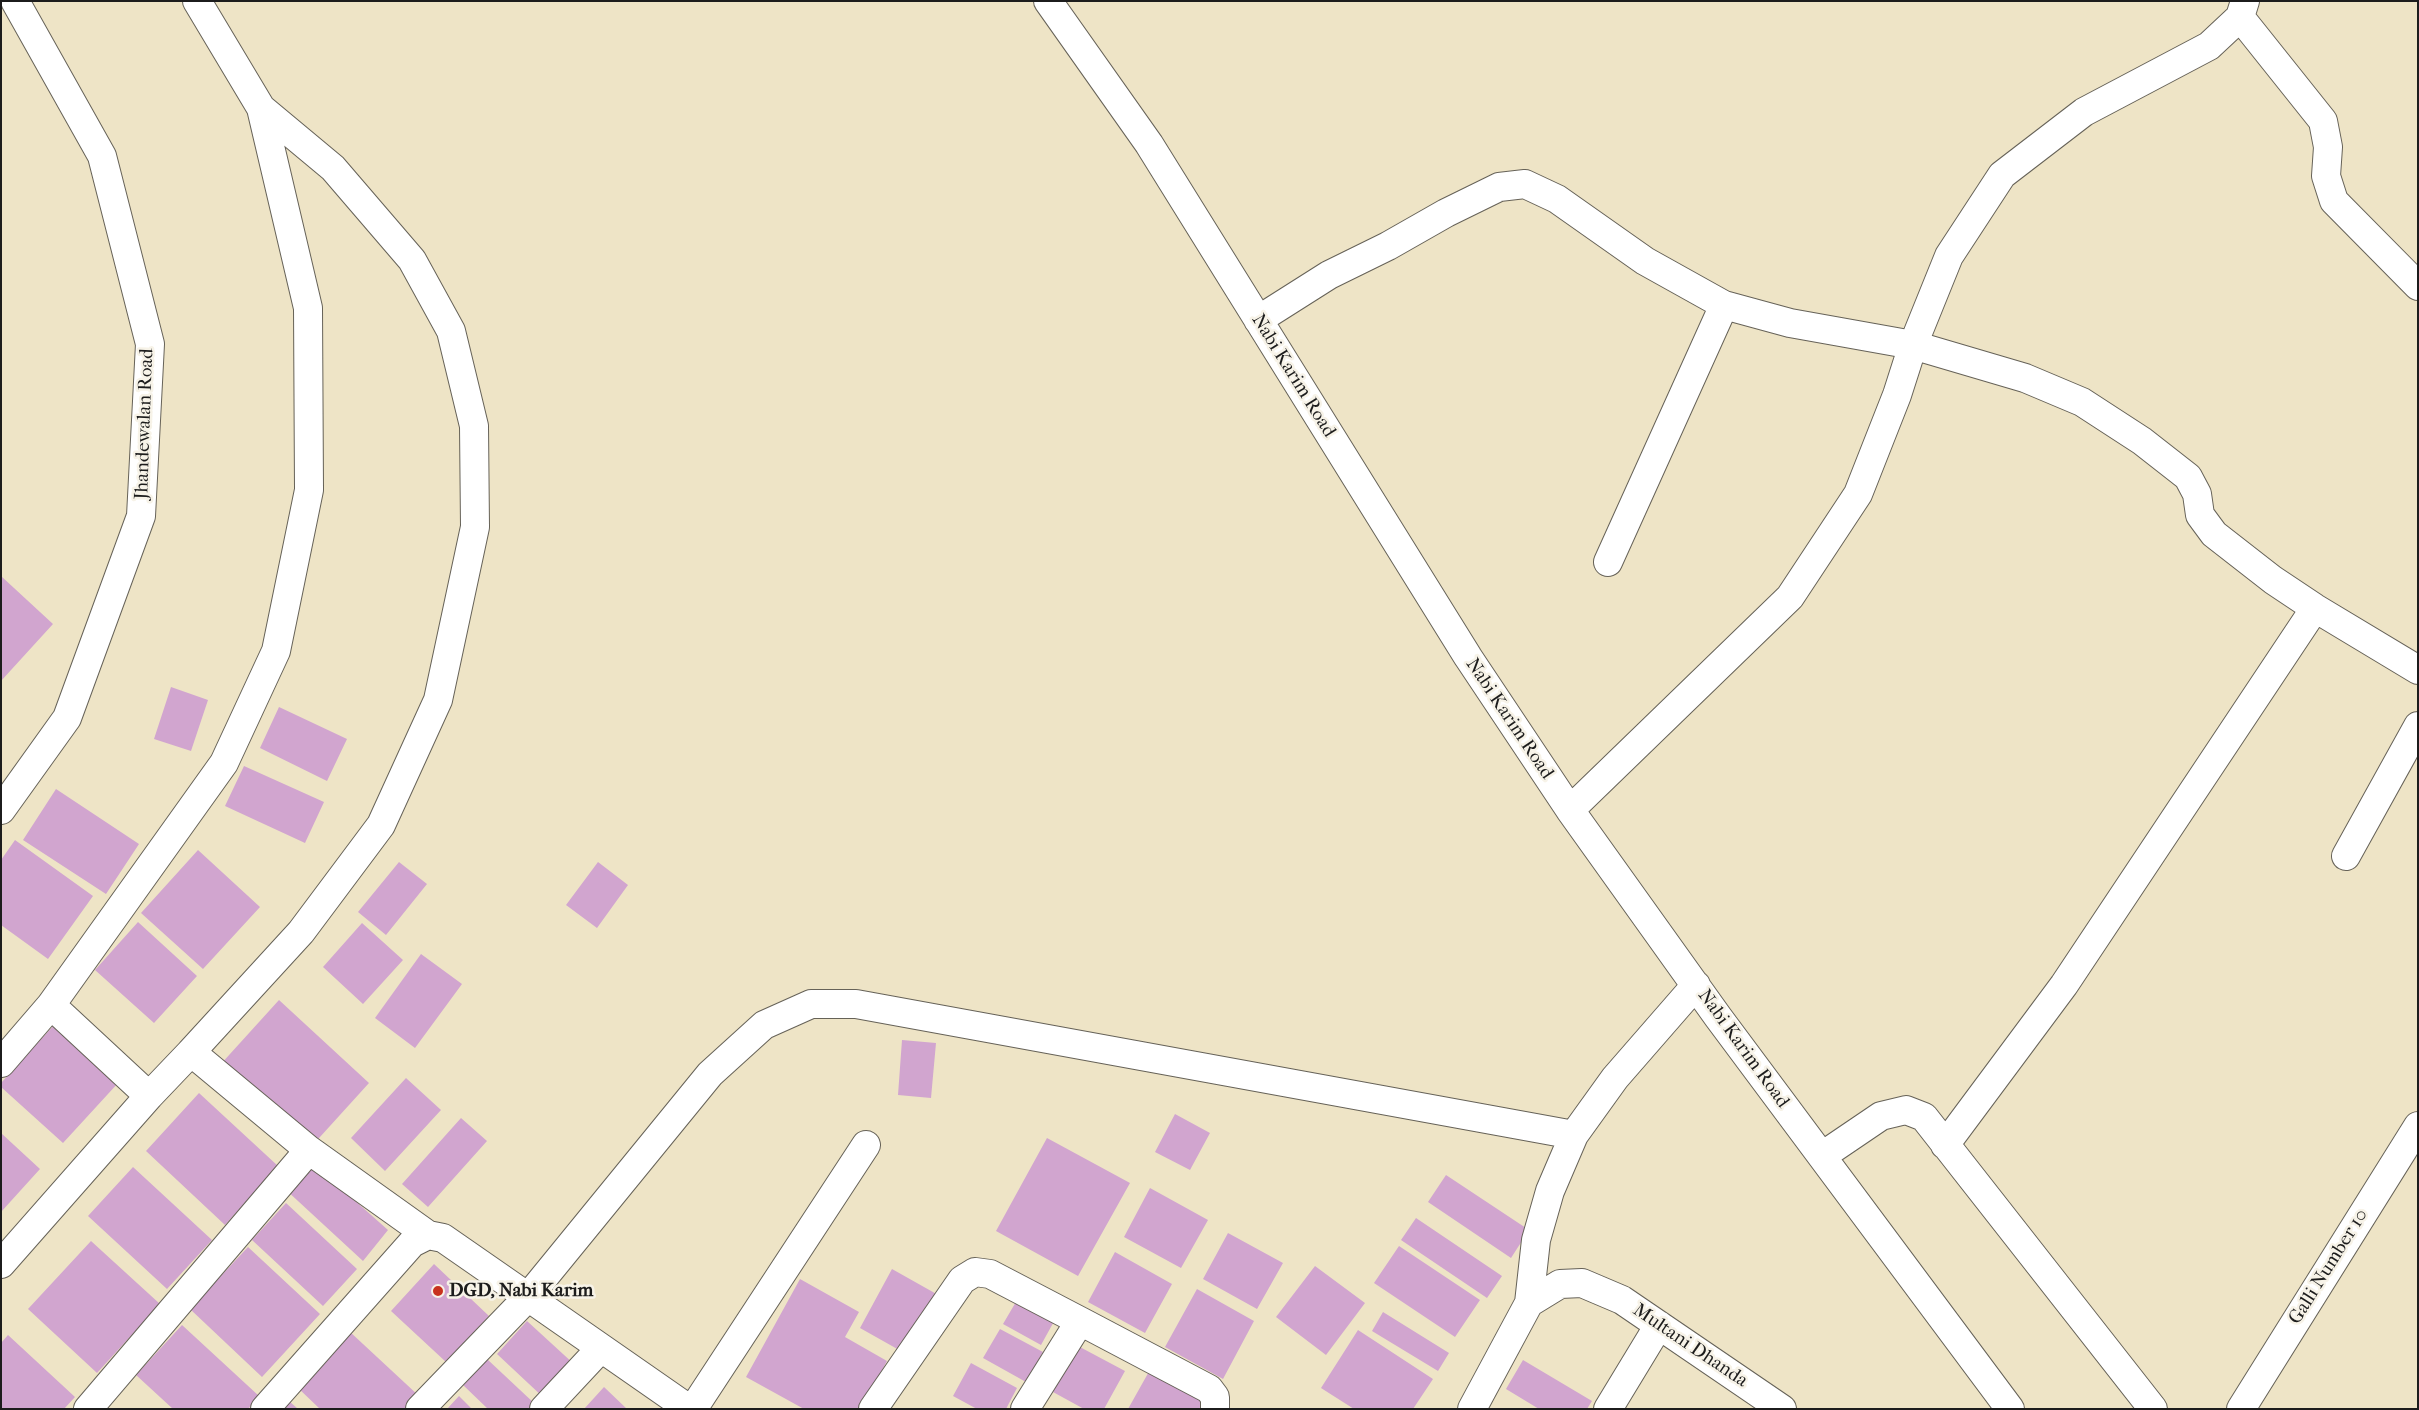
<!DOCTYPE html>
<html>
<head>
<meta charset="utf-8">
<style>
	body { margin:0 }
	#map { position:relative; width:2419px; height:1410px; overflow:hidden; background:#eee4c6; font-family:"IM FELL French Canon",serif }
	canvas { display:block }
	.frame { position:absolute; inset:0; border:2px solid #1c1c1c; pointer-events:none }
</style>
</head>
<body>
<div id="map">
<canvas width="2419" height="1410"></canvas>
<div class="frame"></div>
</div>
<script>
const c = document.querySelector('canvas').getContext('2d');
c.lineJoin = 'round';
function fillPath(path, color) { c.fillStyle = color; c.fill(path, 'evenodd'); }
function trace(path, color, width, dash) { c.strokeStyle = color; c.lineWidth = width; c.lineCap = dash ? 'butt' : 'round'; c.setLineDash(dash || []); c.stroke(path); }
function drawText(font, color, halo, rows, align = 'center') {
  c.font = font + ' "IM FELL French Canon",serif'; c.lineWidth = 5; c.setLineDash([]); c.textBaseline = 'middle'; c.strokeStyle = halo; c.fillStyle = color; for (const [text, x, y, turn = 0] of rows) {
    c.save(); c.translate(x, y); c.rotate((+turn || 0) * Math.PI / 180); c.textAlign = isNaN(turn) ? turn : align; if (halo) c.strokeText(text, 0, 0); c.fillText(text, 0, 0); c.restore();
  }
}
const building = new Path2D(`
	M1,576L53,624L1,681Z
	M171,687L208,700L191,751L154,739Z
	M279,707L347,739L327,781L260,748Z
	M244,766L324,802L305,843L225,806Z
	M56,789L139,844L106,894L23,840Z
	M15,840L93,896L48,959L1,925V860Z
	M198,850L260,907L203,969L141,913Z
	M399,862L427,884L386,935L358,912Z
	M598,862L628,885L597,928L566,905Z
	M138,922L197,976L154,1023L95,970Z
	M362,923L403,960L363,1004L323,967Z
	M421,954L462,984L415,1048L375,1018Z
	M279,1000L369,1083L310,1148L220,1065Z
	M55,1024L119,1082L63,1143L1,1087V1083Z
	M902,1040L936,1043L931,1098L898,1095Z
	M406,1078L441,1110L385,1171L351,1138Z
	M199,1093L278,1166L225,1225L146,1151Z
	M1175,1114L1210,1133L1190,1170L1155,1152Z
	M461,1118L487,1141L428,1207L402,1184Z
	M1,1133L40,1169L1,1212Z
	M1047,1138L1130,1183L1078,1276L996,1231Z
	M309,1160L388,1230L363,1261L285,1189Z
	M133,1167L212,1240L167,1289L88,1216Z
	M1446,1175L1529,1230L1511,1258L1428,1202Z
	M1150,1188L1208,1220L1181,1268L1124,1237Z
	M286,1203L357,1269L323,1306L252,1240Z
	M1416,1218L1502,1276L1487,1298L1401,1240Z
	M1228,1233L1283,1263L1257,1309L1203,1279Z
	M91,1241L160,1304L97,1373L28,1309Z
	M1399,1246L1480,1300L1455,1337L1374,1283Z
	M248,1247L320,1314L262,1377L190,1309Z
	M1115,1252L1172,1284L1145,1333L1088,1302Z
	M434,1264L489,1316L446,1362L391,1311Z
	M1315,1266L1365,1303L1326,1355L1276,1317Z
	M892,1269L940,1296L908,1355L860,1328Z
	M800,1279L859,1312L845,1337L887,1361L861,1409H804L746,1377Z
	M1197,1289L1254,1321L1223,1379L1165,1347Z
	M1020,1295L1057,1316L1041,1345L1003,1324Z
	M1383,1312L1449,1353L1438,1371L1372,1331Z
	M527,1321L575,1365L544,1398L497,1354Z
	M182,1325L259,1396L248,1409H173L136,1375Z
	M1000,1329L1043,1352L1026,1382L983,1358Z
	M1358,1330L1433,1379L1413,1409H1354L1321,1388Z
	M349,1331L419,1396L407,1409H320L297,1387Z
	M8,1335L75,1397L64,1409H1V1343Z
	M1078,1346L1125,1371L1104,1409H1084L1053,1392Z
	M487,1359L535,1404L530,1409H488L463,1385Z
	M1523,1360L1592,1401L1587,1409H1539L1506,1389Z
	M971,1363L1017,1388L1006,1409H977L953,1396Z
	M1151,1368L1206,1398L1199,1409H1128Z
	M604,1387L627,1409H584Z
	M459,1396L472,1409H447Z
	M289,1401L298,1409H282Z`);
const street = new Path2D(`
	M1048,1L1149,144L1468,657L1570,810L1718,1017L2010,1409
	M2245,1L2240,17L2323,121L2328,147L2326,176L2334,201L2418,286
	M1258,320L1329,275L1388,246L1446,213L1499,187L1525,184L1557,199L1645,261L1724,305L1790,323L1913,345L2025,378L2082,402L2142,441L2188,477L2197,494L2200,515L2214,534L2273,580L2315,608L2418,670
	M1608,562L1724,305
	M1,810L67,718L141,516L150,344L102,156L15,1
	M1570,810L1790,597L1858,494L1897,395L1913,345L1949,256L2002,175L2084,112L2209,46L2240,17
	M2346,856L2418,726
	M51,1005L149,1096
	M191,1052L301,932L381,825L438,700L475,527L474,426L451,331L412,260L333,168L261,108
	M1,1063L51,1005L224,763L276,651L309,490L308,308L261,108L197,1
	M1945,1145L2064,985L2315,608
	M309,1150L428,1235
	M1822,1156L1881,1116L1906,1110L1924,1117L2153,1409
	M1,1264L149,1096L191,1052L309,1150L88,1409
	M1529,1303L1536,1240L1550,1191L1574,1135L1615,1078L1696,985
	M265,1409L412,1243L428,1235L443,1238L528,1297L420,1409
	M544,1409L601,1348
	M689,1409L528,1297L710,1074L764,1025L811,1004H856L1574,1135
	M693,1409L866,1145
	M873,1409L962,1280L975,1272L990,1274L1080,1321
	M1025,1409L1080,1321L1209,1389L1215,1397V1409
	M1472,1409L1529,1303L1560,1284L1582,1283L1622,1300L1782,1409
	M1608,1409L1659,1325
	M2241,1409L2418,1126`);
const markers = [
	[438,1291,6,"#c8321e"]
];
const streetNames = [
	["Nabi Karim Road",1293,376,58],
	["Jhandewalan Road",145,424,-88],
	["Nabi Karim Road",1509,719,56],
	["Nabi Karim Road",1743,1049,54],
	["Galli Number 10",2329,1267,-58],
	["Multani Dhanda",1690,1346,34]
];
const poiNames = [
	["DGD, Nabi Karim",449,1291]
];
fillPath(building, '#d1a5cf');
trace(street, '#666258', 30);
trace(street, '#fff', 28);
for (const [x, y, r, color] of markers) { const dot = new Path2D(); dot.arc(x, y, r, 0, 2 * Math.PI); c.fillStyle = color; c.fill(dot); trace(dot, '#f7f3e8', 2); }
drawText('19px', '#1c1c1c', '#f7f3e8', streetNames);
drawText('bold 19px', '#1c1c1c', '#f7f3e8', poiNames, 'left');
</script>
</body>
</html>
